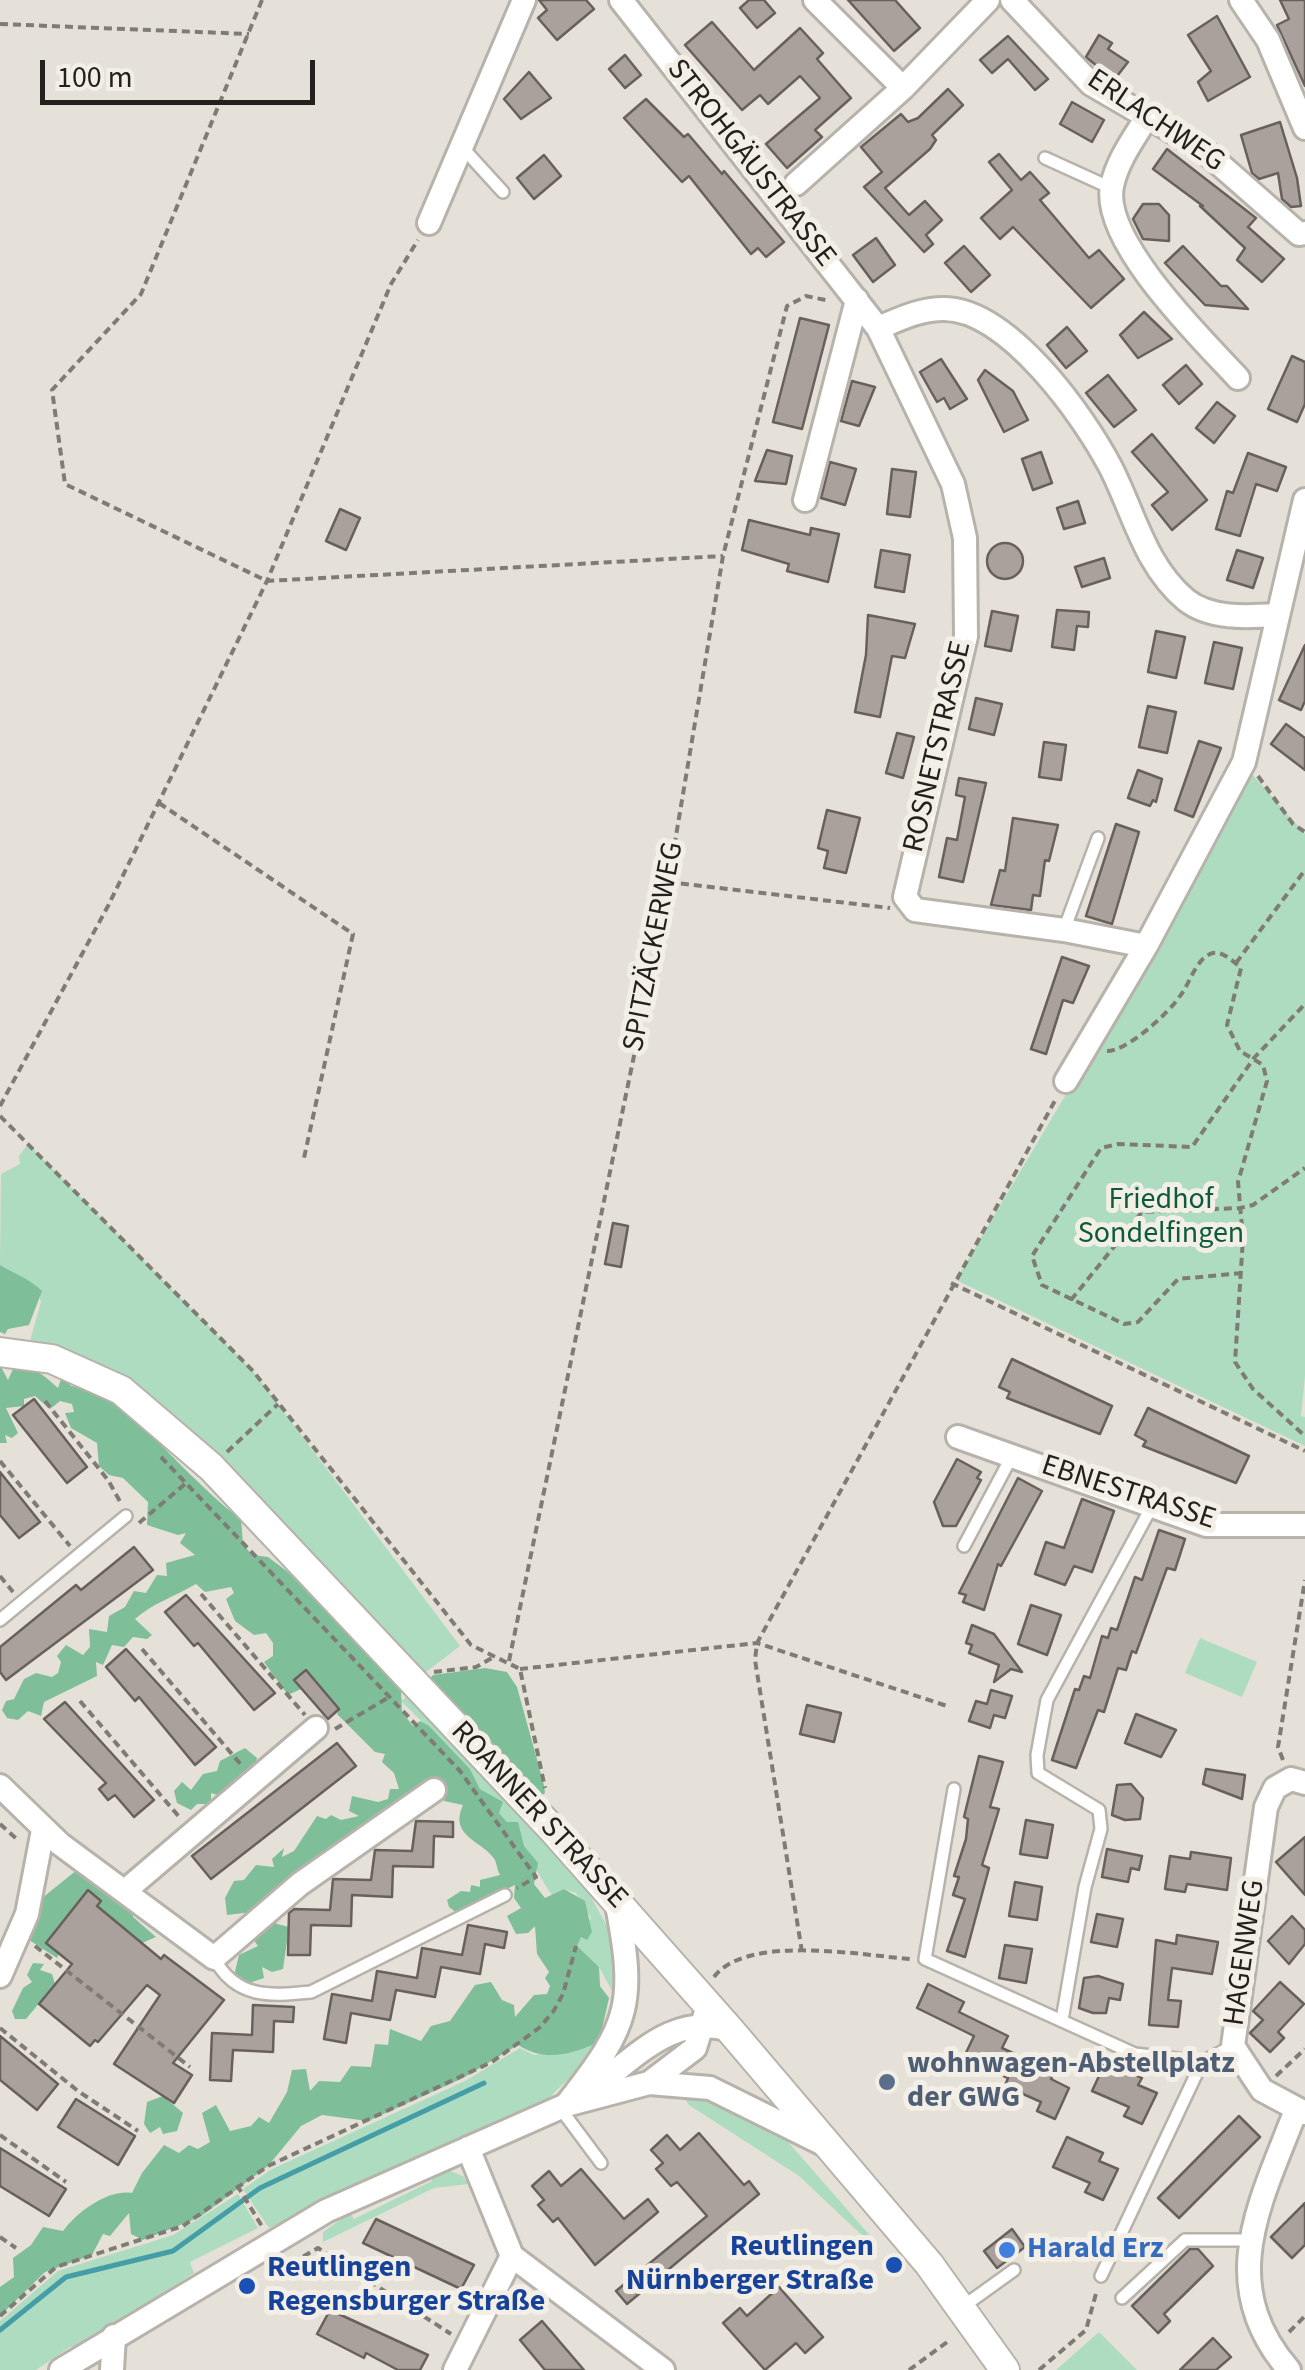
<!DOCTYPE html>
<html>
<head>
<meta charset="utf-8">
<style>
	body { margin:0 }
	#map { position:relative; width:1305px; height:2370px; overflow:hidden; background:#e6e1d8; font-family:"Source Sans 3",sans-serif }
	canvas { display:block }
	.scale { position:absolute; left:40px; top:60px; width:275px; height:45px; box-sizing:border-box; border:5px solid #22211e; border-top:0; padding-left:12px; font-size:30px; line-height:35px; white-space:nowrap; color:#22211e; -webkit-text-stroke:8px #f3efe6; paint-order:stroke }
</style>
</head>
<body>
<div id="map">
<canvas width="1305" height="2370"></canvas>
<div class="scale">100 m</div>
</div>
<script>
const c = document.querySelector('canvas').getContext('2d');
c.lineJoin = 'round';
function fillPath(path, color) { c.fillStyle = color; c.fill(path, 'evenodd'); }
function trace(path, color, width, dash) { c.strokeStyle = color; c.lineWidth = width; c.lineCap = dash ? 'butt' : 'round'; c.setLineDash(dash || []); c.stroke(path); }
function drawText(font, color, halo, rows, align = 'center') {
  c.font = font + ' "Source Sans 3",sans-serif'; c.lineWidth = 10; c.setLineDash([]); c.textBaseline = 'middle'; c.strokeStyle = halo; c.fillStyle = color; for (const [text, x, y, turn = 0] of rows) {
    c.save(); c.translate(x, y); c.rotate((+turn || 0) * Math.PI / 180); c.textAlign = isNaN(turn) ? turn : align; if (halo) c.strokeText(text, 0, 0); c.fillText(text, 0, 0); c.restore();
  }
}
const green = new Path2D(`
	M1250,772L1305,834V1376L1301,1416L1305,1417V1446L956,1280L1152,949Z
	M28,1144L253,1371L460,1646L413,1682L184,1440L26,1355L41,1302L36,1286L0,1265L1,1174L20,1164L19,1156Z
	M1200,1638L1257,1662L1242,1697L1185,1673Z
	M407,1696L586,1888L613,1937L618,2002L599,1967L576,1946L591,1918L576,1893L564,1889L552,1895C533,1868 523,1838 499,1813L502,1802L480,1789L470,1769L401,1701Z
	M599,2042C584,2072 563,2079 545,2104L269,2228L243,2189L272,2169L465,2081L520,2048L534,2055Z
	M680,2092L725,2101L782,2135L873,2239H866L799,2176L689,2105Z
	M448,2170L463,2176L469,2184L434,2188L323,2242V2232L350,2213L354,2219L432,2181L431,2174Z
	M238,2194L258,2228L190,2262L194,2273L82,2346L70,2347L36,2370H0V2321L58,2271L173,2235Z
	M1099,2332L1137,2370H1056Z`);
const forest = new Path2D(`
	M0,1265C15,1274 30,1279 42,1291L29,1325L8,1329L5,1334L0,1332Z
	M0,1365L8,1380L13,1369C33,1364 44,1376 58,1388L62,1376L71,1386L91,1388L96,1395L146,1413L144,1426C159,1444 225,1511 241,1518L243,1544L252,1555L268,1557L288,1572L401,1690L402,1712L413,1726L420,1721L429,1726L470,1769L480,1789L503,1802L499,1813L507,1822H518L524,1846L538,1863L534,1884L545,1898L564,1889L585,1901L592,1932L587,1940L581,1937L577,1946L599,1967L600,1986L609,1998L599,2042C570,2055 545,2062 518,2045L463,2078L368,2121L322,2115L301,2126L268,2166L200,2217L143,2240L131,2234L129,2213L110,2236L103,2234L92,2255L45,2272L0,2316V2287L14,2277L13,2258L31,2245L43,2227L63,2231C77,2212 108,2189 132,2193L142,2173L164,2145L179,2153L189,2145L198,2149L210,2142L202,2113L216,2105L230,2131L251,2126L259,2117L269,2123L287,2092L292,2070L306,2069L310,2091L319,2081L340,2082L351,2066L371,2067L375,2044L388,2045L390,2029L421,2041L431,2026L450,2021L475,1985L491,1982L502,2000L514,2005L515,2017L534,1995L547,1994L550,1986L545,1978L549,1972L537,1954L535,1926L528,1933L516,1934L507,1916L521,1908L514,1898L515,1885L457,1913L449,1907L447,1900L461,1891L470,1892L471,1885L480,1887V1880L500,1875C497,1870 497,1865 495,1860C484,1841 448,1837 463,1805L444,1801L434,1781L272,1907L260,1903L252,1912L227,1915L225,1898L234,1881L244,1880L256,1865L274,1867L272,1859L284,1848L282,1857L294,1851L317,1816L326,1819L331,1815L341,1820L359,1816L349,1811L352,1796L378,1802L388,1799L390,1789H399L394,1773L382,1762L385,1754L375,1752L337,1714L339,1709L307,1670L294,1680L301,1689L288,1695L264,1662L273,1656V1643L266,1633L254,1635L235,1621L226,1599L234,1593L231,1587L205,1592L196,1584C174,1597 153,1603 135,1619L152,1635L147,1639L133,1637L124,1647L112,1645L103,1665L96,1662L97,1676L44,1702L41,1716L28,1711L18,1720L7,1718L2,1710L6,1701L14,1699L24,1679L36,1673L52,1677L58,1673L61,1662L57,1656L66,1645L83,1655L90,1647L89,1629L107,1632L109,1616L125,1607L134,1591L146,1593L157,1575L167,1576L166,1563L195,1555L180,1543L186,1533L178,1535L147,1525L148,1502L123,1478L109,1475L99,1466L97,1443L71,1428L65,1413L74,1412L72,1404L60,1401L50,1409L35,1396L24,1399V1406L6,1408L18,1433L12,1438L5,1435L7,1443H0Z
	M485,1668L507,1672L517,1687L544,1785L545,1793L539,1797L427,1682L433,1675Z
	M245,1748L257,1758C254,1773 234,1788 221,1796L211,1793V1804H197L191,1810L177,1803L174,1791L182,1782L191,1790L203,1774L217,1771L220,1761Z
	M78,1869L133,1908V1917L156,1937L142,1943L96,1907L101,1901L88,1891L46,1943L59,1954L57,1958L26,1938L36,1903Z
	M266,1913L277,1924L289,1927L283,1969L272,1972L262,1967L264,1978L243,1985L234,1976L239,1955L258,1946L251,1936Z
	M33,1963L44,1964L40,1970L52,1974L55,1984L26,2019H15L12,2011L23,1988L32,1982L27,1975Z
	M163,2096L183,2113L177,2131L163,2134L160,2127L150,2133L144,2124L147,2102Z`);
const stream = new Path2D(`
	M0,2330L66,2277L173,2251L260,2188L484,2083`);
const building = new Path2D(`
	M539,0H586L594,9L557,40L538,18L547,10Z
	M749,0H764L775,13L757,28L740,8Z
	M848,0H895L920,28L894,51Z
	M1280,0H1305V86L1277,25L1289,19Z
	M1217,16L1250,77L1208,101L1198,82L1211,71L1188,35Z
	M712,22L754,70L800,28L823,53L817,59L851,98L815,130L822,137L787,168L766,144L820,98L800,76L768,104L760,95L742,110L685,45Z
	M1099,35L1112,43L1108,49L1128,62L1114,80L1086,57Z
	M1008,36L1048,79L1035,90L1008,59L992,73L980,60Z
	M625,55L641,75L625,88L609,69Z
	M529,72L551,98L521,119L504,99Z
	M948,89L963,105L932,135L936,140L930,149L885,188L909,215L925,201L942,220L926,235L933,244L924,252L864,187L882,172L861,147L901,114L908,122L918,118Z
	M646,99L684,137L688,134L722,174L724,171L784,242L766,257L758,248L751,254L689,176L682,182L624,118Z
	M1072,102L1104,120L1092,142L1060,124Z
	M1280,122L1297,178L1301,206L1291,207L1282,199L1278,173L1259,179L1252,173L1241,135Z
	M1167,149L1256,218L1248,227L1284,259L1262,282L1237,260L1245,248L1200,206H1203L1153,169Z
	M999,154L1021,180L1030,172L1049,193L1040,200L1089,258L1099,250L1124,279L1091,308L1013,227L1000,239L981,218L1012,190L989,162Z
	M544,155L561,176L534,199L517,178Z
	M1143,204H1159L1169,215V241L1143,239L1133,219Z
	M876,238L895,265L873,282L853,255Z
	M964,246L990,275L971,292L945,263Z
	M1183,246L1221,286H1227L1248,309L1205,305L1165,263Z
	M1144,312L1172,339L1138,358L1120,335Z
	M800,318L829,325L802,429L773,422Z
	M1067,327L1087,351L1066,368L1047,345Z
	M1292,356L1305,362V404L1297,422L1268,409Z
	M941,359L967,399L950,409L944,398L937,402L920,372Z
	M1186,365L1202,384L1179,404L1163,385Z
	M985,370L1013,391L1028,420L1004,432L978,380Z
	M1108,375L1136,410L1114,427L1086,393Z
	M852,381L875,387L859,426L841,421Z
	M1217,402L1235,416L1214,443L1196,428Z
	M1152,434L1207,500L1172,530L1152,505L1168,492L1132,452Z
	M767,450L792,456L786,484L755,481Z
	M1041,452L1052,483L1033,490L1022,459Z
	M1248,453L1286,467L1277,491L1256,484L1240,536L1216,529L1227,491L1233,493Z
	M830,462L856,469L845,505L821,498Z
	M892,469L916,472L910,517L887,514Z
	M1078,501L1085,523L1064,529L1057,508Z
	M340,509L360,518L346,550L326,541Z
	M749,520L810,535L811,528L839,534L828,582L787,571L789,564L742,550Z
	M987 561a18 18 0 1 1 36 0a18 18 0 1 1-36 0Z
	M881,550L910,555L904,592L875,587Z
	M1237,550L1263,558L1253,588L1227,580Z
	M1104,558L1110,578L1082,587L1075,567Z
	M1057,610L1089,612L1088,627L1077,626L1074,650L1052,647Z
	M992,611L1018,616L1011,651L985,646Z
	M868,615L915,624L905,658L892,656L880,717L855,712L866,655Z
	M1156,631L1185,637L1176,678L1148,672Z
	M1214,642L1242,648L1233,689L1205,683Z
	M1305,645V701L1301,710L1279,700Z
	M976,698L1002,704L994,735L969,729Z
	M1148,706L1176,712L1167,753L1139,747Z
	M1286,724L1305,738V770L1271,744Z
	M897,733L914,737L903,778L886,773Z
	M1199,741L1221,748L1193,817L1175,810Z
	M1044,742L1066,745L1061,780L1039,777Z
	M1138,770L1162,779L1156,802L1153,800L1150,806L1128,798Z
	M959,778L986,783L963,882L939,877L947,838L957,840L965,797L956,795Z
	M827,810L860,818L846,873L824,868L828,851L818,848Z
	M1013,818L1058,825L1049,861L1045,860L1040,896L1033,895L1031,910L991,905L1000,870L1005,871Z
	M1116,824L1139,832L1112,924L1086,916Z
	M1062,957L1089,966L1073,1003L1063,1000L1046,1054L1031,1049Z
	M613,1223L628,1226L621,1267L605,1264Z
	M1012,1359L1112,1406L1100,1434L1007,1398L1010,1392L999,1387Z
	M34,1399L87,1467L67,1483L13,1415Z
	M1148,1408L1249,1456L1236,1483L1143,1446L1146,1441L1135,1435Z
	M957,1459L981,1472L977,1478L981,1480L956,1526H943L934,1502Z
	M0,1472L40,1522L19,1538L0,1515Z
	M1018,1478L1042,1491L1001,1566L998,1564L984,1610L963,1602L966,1595L959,1593Z
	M1082,1499L1114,1511L1092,1572L1074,1566L1065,1585L1035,1574L1046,1542L1064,1548Z
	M1159,1530L1185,1539L1175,1570L1167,1568L1136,1653L1132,1651L1126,1670L1118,1668L1104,1712L1098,1710L1076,1768L1052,1760L1075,1689L1079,1690L1084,1676L1090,1678L1102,1636L1108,1638L1111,1628L1117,1630L1135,1577L1142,1580Z
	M134,1547L153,1570L6,1680L0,1672V1647L76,1585L81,1590Z
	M186,1595L275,1693L254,1710L198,1643L194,1646L165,1612Z
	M1031,1605L1061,1615L1047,1655L1018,1644Z
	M972,1625L994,1634L1022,1672L1011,1669L994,1682L999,1665L969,1653L972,1645L966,1643Z
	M126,1649L216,1747L195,1765L139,1697L135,1701L106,1667Z
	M306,1670L339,1709L328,1719L294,1680Z
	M991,1690L1012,1696L1005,1718L994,1715L990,1728L969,1721L976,1701L987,1704Z
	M65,1702L154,1800L134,1817L115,1795L108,1800L99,1789L106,1783L44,1719Z
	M807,1705L841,1713L834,1742L800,1734Z
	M1136,1714L1176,1730L1161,1757L1125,1743Z
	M337,1743L356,1766L211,1879L192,1856Z
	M979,1756L1003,1762L990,1807L999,1809L982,1865L989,1868L965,1957L947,1951L965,1899L953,1895L959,1877L954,1876L966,1839L968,1819L964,1817Z
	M1206,1769L1245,1775L1242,1799L1203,1784Z
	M1131,1784L1143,1798L1140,1819L1125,1820L1112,1815L1117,1785Z
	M1026,1820L1053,1825L1047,1858L1020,1854Z
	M416,1821L453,1822V1837L434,1836L433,1867L393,1866L392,1897L352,1895L351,1926L311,1925L310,1955H288L289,1913L294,1909L330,1910L333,1879L371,1880L375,1850L412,1851Z
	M1305,1837V1895L1276,1862Z
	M1107,1849L1142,1856L1139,1870L1131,1868L1128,1882L1102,1877Z
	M1191,1852L1231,1858L1227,1890L1187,1884L1185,1892L1165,1889L1170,1856L1190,1859Z
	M1015,1882L1042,1887L1037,1920L1009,1916Z
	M88,1890L101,1901L97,1906L161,1959L164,1955L224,2000L173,2063L192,2075L174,2103L114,2064L160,1995L147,1985L98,2042L95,2040L90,2046L39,2004L72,1964L46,1943Z
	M1097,1914L1123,1919L1117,1947L1091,1942Z
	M1292,1916L1305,1930V1944L1289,1964L1268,1941Z
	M468,1925L507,1932L504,1948L485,1944L480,1974L441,1967L435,1997L396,1990L390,2020L351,2013L346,2043L324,2039L332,1994L372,2001L377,1971L417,1978L422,1948L462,1955Z
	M1177,1935L1218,1942L1212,1974L1172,1968L1168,2000L1181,2001L1178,2027L1149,2025L1156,1940L1176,1944Z
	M1005,1945L1032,1949L1026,1983L999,1978Z
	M1098,1976L1123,1984L1120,2000L1109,1998L1106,2013H1093L1079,2008L1084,1978Z
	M1280,1982L1304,2004L1278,2032L1284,2038L1270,2052L1250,2033L1263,2020L1253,2011Z
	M928,1984L964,2002L959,2012L1008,2036L1002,2048L1054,2072L1051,2079L1069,2088L1055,2119L1037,2111L1041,2102L1005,2086L1008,2078L964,2057L974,2036L917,2008Z
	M253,2005L294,2007L293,2022L274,2021L273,2052L233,2050L231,2081L210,2080L212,2033L252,2035Z
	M0,2036L58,2084L37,2110L0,2080Z
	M1106,2061L1142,2078L1138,2085L1157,2093L1142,2124L1124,2116L1129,2107L1092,2091Z
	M76,2099L135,2136L118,2165L58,2127Z
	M1239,2116L1260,2137L1179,2218L1158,2198Z
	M699,2133L744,2185L749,2181L759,2194L627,2304L616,2291L707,2216L677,2182L671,2186L656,2169L663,2163L651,2150L667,2135L680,2150Z
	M1067,2137L1103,2153L1099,2161L1118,2169L1103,2200L1085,2192L1090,2183L1053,2167Z
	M0,2148L66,2189L49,2216L0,2186Z
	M581,2169L624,2219L648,2199L658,2212L595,2265L558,2218L553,2222L538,2205L544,2200L532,2186L549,2171L561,2186Z
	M1305,2203V2245L1292,2258L1271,2237Z
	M376,2219L474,2265L461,2289L363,2243Z
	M1012,2229L1025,2247L997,2268L984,2251Z
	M1190,2249H1198L1213,2266L1164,2314L1170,2321L1158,2333L1132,2306Z
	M779,2287L823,2337L805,2353L796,2343L765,2370L723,2323L740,2308L747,2316Z
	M330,2310L428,2355L420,2370H398L366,2353L364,2358L317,2334Z
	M542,2321L584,2370H545L520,2340Z
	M1213,2338L1231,2357L1216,2370H1180Z`);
const path = new Path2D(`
	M262,0L141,294L52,390L65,484L267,581L723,556
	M0,24L249,34
	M1258,776L1293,824L1305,832
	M159,803L353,934L304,1158
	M668,882L890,908
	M1236,963L1305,870
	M1107,1051C1127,1051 1168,1014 1180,996C1190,984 1196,957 1213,953C1223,951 1234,962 1241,968L1227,1025L1240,1051L1263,1065L1267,1081L1238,1182L1243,1238L1235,1362L1253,1389L1305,1436
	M0,1106L108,906L267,581L391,284L418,240
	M0,1116L253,1371L471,1645L520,1669L545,1788
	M1242,1273L1178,1279L1138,1322L1124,1324L1042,1285L1032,1256L1101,1148L1118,1144L1192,1147L1254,1058L1305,1004
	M951,1283L1305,1451
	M1071,1300L1142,1212L1240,1208L1253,1205L1305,1168
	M45,1401L108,1480L122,1505
	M227,1452L278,1404
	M161,1457L460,1771L536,1877L517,1888
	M0,1461L70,1546
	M139,1523L185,1484
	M0,1576L13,1592
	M201,1594L305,1715
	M142,1649L243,1767
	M509,1661L661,925L723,556L787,306L806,296L830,301
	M520,1669L757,1643L947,1706
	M434,1672L476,1667L492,1658
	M80,1701L181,1819
	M335,1729L391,1696
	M1283,1760L1278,1747L1305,1580
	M0,1824L19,1841
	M35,1946L190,2067
	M802,1952L755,1660L757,1643L1057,1097
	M714,1977C746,1934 860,1955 910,1959
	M0,2028L78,2091L138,2131
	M1276,2076L1305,2049
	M0,2135L66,2182
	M237,2185L263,2228
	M0,2237L16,2248
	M283,2260L287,2266L318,2248L451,2334
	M0,2316L56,2267L183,2226L268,2166L492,2062L539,2028L553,2012L563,1994L576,1946
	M1289,2332L1305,2316
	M909,2370L950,2340
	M1039,2370L1086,2330L1097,2290`);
const service = new Path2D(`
	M461,146L503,192
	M1045,158L1111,188
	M1064,930L1098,838
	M964,1546L1012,1456
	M0,1620L126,1516
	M954,1789L925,1959L1135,2054L1202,2062
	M214,1958C236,1999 270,1996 311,1992L505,1895
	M1062,2020L1085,1887L1101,1829L1099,1810L1038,1773L1037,1755L1047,1700L1151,1508
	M560,2108L601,2163
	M1101,2276L1202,2062L1233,2046
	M1122,2298L1185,2240H1249
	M961,2308L1014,2270`);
const minor = new Path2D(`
	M621,0L878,328L953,484L965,538L966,636L905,897L915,910L1064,930L1146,946L1066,1081
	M815,0L903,88
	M1012,0L1091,84L1201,148L1299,234L1305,233
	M1241,0L1268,40L1305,128
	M1147,117C1134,138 1117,161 1112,186C1101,241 1202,339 1238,378
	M796,184L903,88L988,0
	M429,223L524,0
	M878,328C900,319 919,309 944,309C1008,309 1084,416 1111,468C1134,513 1145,566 1186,600C1210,619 1246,617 1275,615
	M805,500L857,300
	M1146,946L1244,762L1305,500
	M958,1437L1206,1525H1305
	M1305,1783L1291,1779L1275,1788L1266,1807L1233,2046L1262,2090L1305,2113
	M0,1786L60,1844L214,1958L300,1884L434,1790
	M125,1891L316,1728
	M0,1976L27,1914L43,1830
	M649,2083L695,2048L706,2012
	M586,2093C633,2062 669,2012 730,2030
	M566,2105C631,2023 636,2003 616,1900
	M512,2256L663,2370
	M61,2370L326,2211L566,2105L649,2083L710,2088L823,2144
	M112,2370L114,2336
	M455,2370L512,2256L468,2148
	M1289,2370C1214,2283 1261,2202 1296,2110`);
const tertiary = new Path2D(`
	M0,1352L52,1359L121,1390L211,1467L554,1831L730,2030L929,2264L1005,2370`);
const markers = [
	[887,2082,10,"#5c6f8a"],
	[1007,2250,10,"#3f7fe0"],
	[894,2265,10,"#1a4fb4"],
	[247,2286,10,"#1a4fb4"]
];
const streetNames = [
	["ERLACHWEG",1155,122,34],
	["STROHGÄUSTRASSE",750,164,52],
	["ROSNETSTRASSE",939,747,-77],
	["SPITZÄCKERWEG",655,947,-79],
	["EBNESTRASSE",1128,1494,18],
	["ROANNER STRASSE",538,1816,47],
	["HAGENWEG",1246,1953,-82]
];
const parkNames = [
	["Friedhof",1161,1201],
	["Sondelfingen",1161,1235]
];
const serviceNames = [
	["wohnwagen-Abstellplatz",907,2065],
	["der GWG",907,2099]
];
const transitNames = [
	["Reutlingen",874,2248],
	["Nürnberger Straße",874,2282],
	["Reutlingen",267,2269,"left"],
	["Regensburger Straße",267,2303,"left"]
];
const shopNames = [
	["Harald Erz",1027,2250]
];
fillPath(green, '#aedcc0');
fillPath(forest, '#7ebe99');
trace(stream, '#459ea7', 5);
fillPath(building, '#aba19c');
trace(building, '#68605b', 2.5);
trace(service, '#b7b3ab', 16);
trace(minor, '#b7b3ab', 28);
trace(tertiary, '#b7b3ab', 32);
trace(path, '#7f7c76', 4, [8, 5]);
trace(service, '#fff', 11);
trace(minor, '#fff', 22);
trace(tertiary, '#fff', 28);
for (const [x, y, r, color] of markers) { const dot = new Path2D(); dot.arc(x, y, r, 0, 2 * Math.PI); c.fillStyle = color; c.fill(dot); trace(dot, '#f3efe6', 4); }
drawText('30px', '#22211e', '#f3efe6', streetNames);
drawText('30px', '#0c5b39', '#f3efe6', parkNames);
drawText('bold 30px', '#4e5e75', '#f3efe6', serviceNames, 'left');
drawText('bold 30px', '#164399', '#f3efe6', transitNames, 'right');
drawText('bold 30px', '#366cbe', '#f3efe6', shopNames, 'left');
</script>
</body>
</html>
